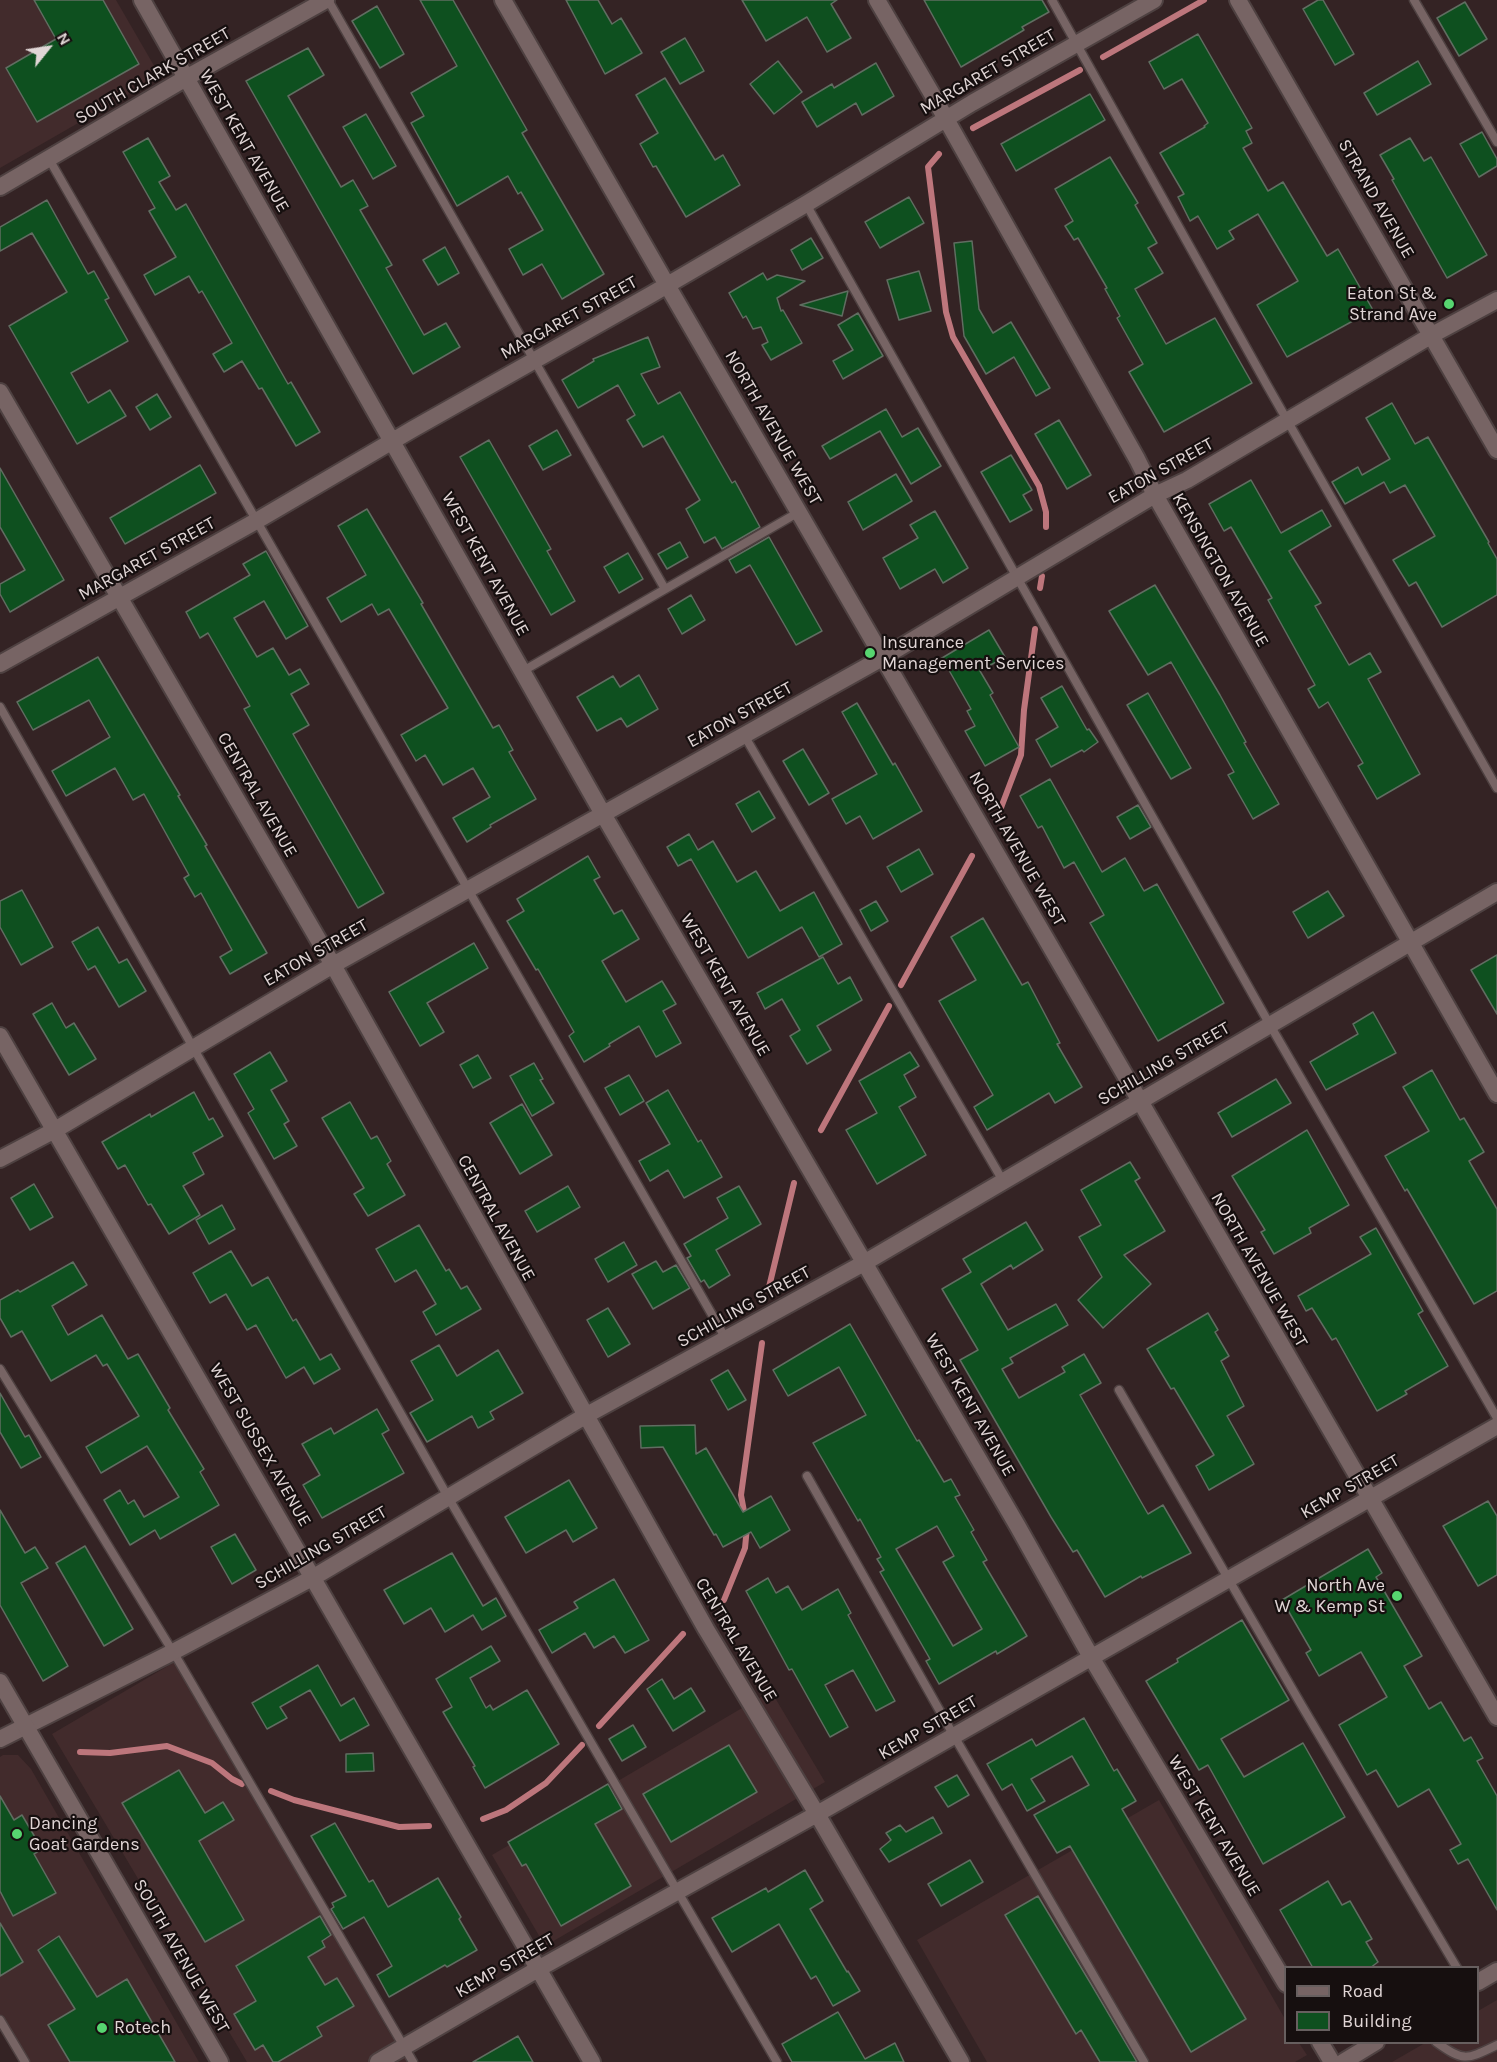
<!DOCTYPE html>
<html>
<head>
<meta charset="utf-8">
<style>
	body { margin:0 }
	#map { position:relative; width:1497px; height:2062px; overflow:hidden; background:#342324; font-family:Karla,sans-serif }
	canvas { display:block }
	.legend { position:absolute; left:1284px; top:1966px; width:195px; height:78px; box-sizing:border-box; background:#160f0f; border:2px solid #675f5f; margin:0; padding:8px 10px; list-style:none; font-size:18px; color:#e1d6d6 }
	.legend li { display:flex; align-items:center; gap:12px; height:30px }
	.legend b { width:30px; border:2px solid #675f5f }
	.north { position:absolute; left:18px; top:18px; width:60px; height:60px; -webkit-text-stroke:4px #160f0f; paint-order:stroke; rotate:60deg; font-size:16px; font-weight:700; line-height:24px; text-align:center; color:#e1d6d6 }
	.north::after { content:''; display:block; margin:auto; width:21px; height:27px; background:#e1d6d6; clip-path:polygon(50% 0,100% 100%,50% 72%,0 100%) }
</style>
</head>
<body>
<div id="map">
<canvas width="1497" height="2062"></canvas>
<ul class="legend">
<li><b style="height:8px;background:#776464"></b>Road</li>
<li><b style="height:16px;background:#0e501f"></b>Building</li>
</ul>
<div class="north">N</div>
</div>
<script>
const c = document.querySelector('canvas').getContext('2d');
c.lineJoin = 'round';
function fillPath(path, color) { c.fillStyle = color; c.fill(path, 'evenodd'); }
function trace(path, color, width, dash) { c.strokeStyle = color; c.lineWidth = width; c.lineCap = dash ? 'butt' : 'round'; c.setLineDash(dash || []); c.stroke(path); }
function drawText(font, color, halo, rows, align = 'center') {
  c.font = font + ' Karla,sans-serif'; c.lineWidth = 4.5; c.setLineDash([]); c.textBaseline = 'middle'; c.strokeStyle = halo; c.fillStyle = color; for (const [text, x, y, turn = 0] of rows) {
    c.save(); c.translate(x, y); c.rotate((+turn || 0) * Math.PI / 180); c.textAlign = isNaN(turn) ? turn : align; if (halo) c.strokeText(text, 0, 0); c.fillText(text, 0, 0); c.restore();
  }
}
const built = new Path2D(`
	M0,0H116L160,76L0,168Z
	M178,1660L386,2027L408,2062H247L52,1734Z
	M771,1691L825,1782L545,1946L492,1855Z
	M3,1755H18L31,1769L199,2062H25L0,2020V1757Z
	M1159,1800L1285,2019L1286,2042L1299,2043L1307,2055L1295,2062H987L917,1940Z
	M1497,2000V2062H1392L1425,2043L1478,2042V2011Z`);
const stream = new Path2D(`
	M1103,57L1204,0
	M973,128L1080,70
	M939,154L928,167L946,312L953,337L1039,486L1046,512V527
	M1040,588L1042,576
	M999,813L1021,755L1024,710L1035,629
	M901,985L972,856
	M821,1130L889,1006
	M769,1287L794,1183
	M745,1517L741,1495L762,1343
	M724,1600L745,1548L747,1527
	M599,1726L683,1634
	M80,1752L110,1753L167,1746L212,1763L232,1779L242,1784
	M271,1791L294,1800L399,1827L429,1826
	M483,1819L506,1810L546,1783L582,1745`);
const building = new Path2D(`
	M34,0H103L139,64L37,122L6,68L56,39Z
	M420,0H453L527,130L522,133L604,274L562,299L542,264L523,275L509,249L543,230L521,192L518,194L508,176L457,206L411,123L424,116L411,93L457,66Z
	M566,0H598L612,24L621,18L642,53L605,74Z
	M742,0H837L831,4L851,38L827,52L807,17L766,41Z
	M924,0H1042L1049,12L1022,27L1024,30L961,67Z
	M1318,0H1323L1354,54L1335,65L1303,9Z
	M1465,2L1487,39L1459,56L1437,18Z
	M377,6L404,54L380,68L352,21Z
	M1198,34L1252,128L1246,131L1252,143L1243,148L1268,191L1283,182L1327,256L1338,249L1373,310L1287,357L1257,305L1298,281L1258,214L1229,231L1234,239L1217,249L1198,216L1190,221L1178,197L1184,194L1160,153L1205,127L1204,126L1208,123L1182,79L1164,89L1149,62Z
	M685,38L704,71L680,84L661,52Z
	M308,48L324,75L288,96L341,187L353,180L368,206L360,210L392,265L386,268L424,335L446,323L460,347L413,374L246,81Z
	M778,61L802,92L774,114L750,84Z
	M1418,61L1431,84L1377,115L1364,93Z
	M876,63L894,96L862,115L856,103L817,127L802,102L832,84L834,88Z
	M665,78L715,160L723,155L740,185L686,217L656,166L653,167L640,144L658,133L636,95Z
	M1090,94L1105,120L1016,171L1001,144Z
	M366,114L396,166L373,179L343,127Z
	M1482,132L1497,159V166L1479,177L1460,144Z
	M148,138L170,176L159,182L176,210L186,204L288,384L291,382L320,432L296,446L262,388L259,389L242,361L224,372L213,354L232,343L202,291L199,293L189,276L155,295L144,275L176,257L149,211L155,208L123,152Z
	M1410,138L1424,161L1431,157L1487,255L1447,278L1392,180L1394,179L1380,155Z
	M1110,157L1138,203L1135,205L1157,243L1148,248L1163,273L1135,289L1166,344L1215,318L1252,383L1164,432L1129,372L1143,364L1117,318L1120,316L1105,289L1107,288L1078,238L1074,240L1065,226L1073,221L1055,189Z
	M909,197L924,223L880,248L865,222Z
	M47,200L88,274L94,271L109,298L105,300L128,341L71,373L88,403L110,390L126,416L77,444L9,326L67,292L32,233L0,251V227Z
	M811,238L823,258L802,270L791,250Z
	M972,241L979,309L993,333L1011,322L1050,388L1036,396L1014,357L986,374L964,336L954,243Z
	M445,247L459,273L438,285L423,260Z
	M919,271L931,311L899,320L887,280Z
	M763,273L767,280L777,275L805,281L777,298L781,311L783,310L802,343L771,360L762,345L768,342L761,327L753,329L746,316L743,318L729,293Z
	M848,291L842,316L800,305Z
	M858,313L883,356L843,379L833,361L853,350L838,325Z
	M648,337L660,367L641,374L658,404L680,392L732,483L735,481L760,527L722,549L715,537L704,543L686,509L700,500L663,436L643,447L627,420L635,415L618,385L578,408L562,380L594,361L593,359Z
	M157,394L171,417L150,430L136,407Z
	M1392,403L1415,444L1428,437L1489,542L1488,543L1497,559V595L1442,627L1416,582L1409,586L1393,560L1435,536L1405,485L1390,493L1384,482L1345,504L1332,482L1358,467L1362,475L1390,459L1366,418Z
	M886,409L902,437L918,428L941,466L911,484L880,431L830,459L822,446Z
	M1059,420L1091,475L1067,489L1035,434Z
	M557,430L571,455L543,470L529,446Z
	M489,440L551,549L547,551L575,601L551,615L460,457Z
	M1011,455L1032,490L1023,495L1032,510L1010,522L981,472Z
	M200,465L216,493L125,544L110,518Z
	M0,468L64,580L10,612L0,594V584L25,570L0,527Z
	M896,474L912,501L863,530L848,502Z
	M1251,480L1281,533L1322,510L1331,526L1289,551L1321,603L1315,606L1349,665L1370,653L1381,672L1368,679L1420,774L1377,799L1358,766L1363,763L1328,702L1319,708L1308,689L1315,685L1268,600L1272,598L1231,527L1224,531L1209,504Z
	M367,509L423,603L421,604L493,728L499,725L513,750L509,752L536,799L490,825L491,827L467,842L453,818L490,797L473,768L443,785L425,755L416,761L401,735L448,708L389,609L378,615L372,604L341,622L327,598L366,575L338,526Z
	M935,511L968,568L943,583L935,569L900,589L883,558L918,538L910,525Z
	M769,537L822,631L796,645L750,565L736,573L729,560Z
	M680,542L688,557L667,569L658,554Z
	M266,551L308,626L286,639L264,601L234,618L257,657L273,648L289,675L300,669L309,684L291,694L309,725L293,734L384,893L358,908L244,709L250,706L208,633L200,638L186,612L250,575L243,564Z
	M628,553L643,579L619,593L604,567Z
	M1155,585L1220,695L1246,742L1244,743L1279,804L1253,819L1228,775L1234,772L1171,662L1148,675L1109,611Z
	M691,595L705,620L682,634L668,609Z
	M989,630L1005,657L980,671L993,693L990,695L1019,747L985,766L965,731L975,726L967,711L971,709L942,658Z
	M98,657L180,795L178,796L207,845L205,846L267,953L230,974L220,957L232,950L201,893L195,897L184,878L189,875L144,794L133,800L115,768L66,796L52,771L110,737L89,700L33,730L17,702Z
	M639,675L658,709L627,727L621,718L597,731L577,697L613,676L620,687Z
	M1062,686L1087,730L1089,729L1098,742L1084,752L1082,750L1051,767L1036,740L1058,727L1041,698Z
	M1148,693L1191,768L1171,779L1127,705Z
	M857,703L893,765L895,763L922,811L873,839L860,816L846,824L832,799L877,774L842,712Z
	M803,749L829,793L809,805L783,761Z
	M1050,779L1102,872L1125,858L1144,891L1157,884L1224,1003L1158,1041L1090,923L1104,915L1074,862L1064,868L1042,826L1038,828L1020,796Z
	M759,791L775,818L752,832L736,804Z
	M1138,805L1151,827L1130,839L1117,817Z
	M689,834L698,850L713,841L737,882L756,871L780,911L814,892L842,944L819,957L802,927L748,958L691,859L678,866L667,847Z
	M919,849L933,874L901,892L887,867Z
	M588,856L600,877L594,880L614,914L622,910L639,939L602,961L626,1002L662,981L676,1004L663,1011L681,1043L656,1057L639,1026L609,1044L610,1046L584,1062L569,1036L574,1032L538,969L536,970L507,921L524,911L517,899Z
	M22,890L53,947L21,965L0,927V901Z
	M1328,891L1344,916L1308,938L1293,912Z
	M876,901L888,921L871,931L860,910Z
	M983,918L1022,985L1028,982L1060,1043L1057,1044L1082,1087L1055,1103L1049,1093L987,1130L974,1107L993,1095L939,1001L976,980L951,937Z
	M98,927L119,963L127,959L146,991L119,1007L95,966L88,970L72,942Z
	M474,943L488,968L427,1003L444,1032L420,1046L389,992Z
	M1497,955V1014L1471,970Z
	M823,957L838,984L850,977L862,1000L817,1026L831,1050L807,1064L790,1036L800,1030L782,999L765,1009L757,993Z
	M52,1003L66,1028L74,1023L96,1059L69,1075L33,1014Z
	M1373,1012L1396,1053L1326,1090L1310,1062L1358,1034L1353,1024Z
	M270,1052L287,1081L271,1090L289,1121L284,1124L297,1146L274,1159L248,1113L254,1109L234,1074Z
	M910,1052L919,1066L904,1075L916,1097L899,1107L926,1155L877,1184L846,1130L877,1113L859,1081Z
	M478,1055L491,1078L473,1088L460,1065Z
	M534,1063L543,1079L540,1080L554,1103L532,1116L510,1076Z
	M1432,1070L1460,1120L1464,1118L1484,1152L1469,1161L1497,1209V1291L1474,1304L1407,1189L1405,1191L1385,1156L1429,1131L1403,1087Z
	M629,1075L644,1101L620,1115L605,1088Z
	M1276,1079L1291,1103L1232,1137L1218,1113Z
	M668,1090L698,1142L701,1140L722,1177L684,1198L668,1170L650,1181L639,1161L670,1144L646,1103Z
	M194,1092L209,1120L213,1118L223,1136L193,1153L204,1174L183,1186L200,1215L169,1234L151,1204L148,1205L125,1165L118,1169L102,1142L150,1114L151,1117Z
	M350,1102L371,1139L377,1136L391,1161L387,1164L405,1195L368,1216L354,1194L364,1188L322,1118Z
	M522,1104L552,1155L520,1174L490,1123Z
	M1307,1130L1349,1205L1309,1228L1311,1233L1274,1254L1261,1232L1265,1230L1232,1176Z
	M1130,1162L1140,1178L1135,1181L1165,1231L1124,1255L1151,1284L1103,1328L1078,1300L1102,1277L1079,1237L1101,1225L1081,1190Z
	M34,1184L53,1217L30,1230L11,1198Z
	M568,1186L580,1207L537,1232L525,1211Z
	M739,1186L761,1224L716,1250L730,1275L709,1288L704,1280L701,1282L687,1258L691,1256L684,1244L728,1218L717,1198Z
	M222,1205L235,1229L209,1244L196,1220Z
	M1026,1222L1043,1250L1013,1269L1011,1265L981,1284L1008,1330L1056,1304L1068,1325L1010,1358L1013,1363L1002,1369L1019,1398L1065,1372L1062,1367L1084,1354L1101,1383L1080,1395L1148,1514L1163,1505L1191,1553L1142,1578L1141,1576L1105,1597L1077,1550L1073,1552L1051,1517L960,1360L978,1350L942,1289L971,1272L963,1259Z
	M419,1225L446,1271L449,1269L461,1289L467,1286L481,1309L436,1335L423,1312L436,1304L416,1270L395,1282L376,1249Z
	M1376,1228L1423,1311L1418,1314L1448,1366L1405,1391L1407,1394L1377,1411L1336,1338L1332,1340L1312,1308L1306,1311L1298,1296L1371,1254L1360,1237Z
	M624,1242L637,1265L608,1282L595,1259Z
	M231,1251L252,1286L268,1277L293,1321L296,1319L320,1360L331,1354L340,1369L314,1384L304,1367L286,1378L256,1325L247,1330L226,1294L210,1303L193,1273Z
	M656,1261L663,1272L676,1265L690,1288L653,1309L632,1274Z
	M73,1262L87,1285L52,1306L68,1335L102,1315L128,1359L138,1354L170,1408L168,1410L204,1469L200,1472L219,1505L160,1539L155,1530L130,1545L104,1500L120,1490L128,1504L134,1500L144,1517L179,1497L147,1446L101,1473L86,1447L139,1416L107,1364L103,1366L96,1355L51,1381L22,1331L11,1337L0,1318V1300L18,1290L20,1292Z
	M608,1308L630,1344L608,1357L587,1320Z
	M1208,1313L1218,1330L1215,1332L1229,1356L1221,1361L1244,1406L1227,1416L1254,1464L1209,1490L1196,1466L1214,1455L1174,1388L1171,1389L1147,1349Z
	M850,1324L917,1441L919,1440L944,1482L951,1479L960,1495L955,1497L974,1530L971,1532L987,1560L983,1562L1027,1636L997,1654L996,1651L939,1684L926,1661L930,1659L880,1572L884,1570L877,1559L881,1557L860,1519L858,1521L813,1443L866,1415L839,1367L788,1396L773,1370ZM937,1526L954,1556L943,1562L982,1629L953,1646L896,1549Z
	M439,1345L457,1376L498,1350L523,1393L490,1412L494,1419L478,1428L472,1416L427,1442L410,1413L433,1400L411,1361Z
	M728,1370L746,1400L728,1410L711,1380Z
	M0,1393L25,1437L29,1435L41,1457L21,1468L0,1432Z
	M377,1409L389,1430L382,1434L404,1473L322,1518L303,1485L320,1475L302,1444L331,1428L334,1434Z
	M695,1425L696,1454L706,1448L743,1512L771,1496L790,1530L760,1548L751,1532L723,1547L716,1534L714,1535L663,1447L641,1448L640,1426Z
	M569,1480L597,1528L573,1542L566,1530L526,1553L505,1517Z
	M1488,1501L1497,1516V1575L1478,1586L1443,1526Z
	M0,1510L25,1553L35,1547L48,1568L21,1583L68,1666L43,1681L0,1605Z
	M235,1534L256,1570L232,1584L211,1547Z
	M85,1546L133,1629L104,1646L56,1563Z
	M1368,1549L1382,1573L1376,1577L1422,1656L1404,1666L1429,1709L1441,1702L1464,1741L1471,1737L1483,1758L1477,1761L1497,1796V1910L1468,1859L1458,1864L1450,1850L1461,1844L1429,1789L1398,1807L1376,1770L1367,1775L1339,1725L1387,1697L1361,1652L1319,1676L1306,1653L1311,1650L1282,1600Z
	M452,1553L483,1606L496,1598L506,1616L482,1630L473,1615L445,1632L431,1608L404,1624L384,1590Z
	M768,1578L776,1593L788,1586L802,1610L838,1589L851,1613L848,1615L895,1701L876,1711L853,1670L825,1685L848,1727L830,1737L792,1669L789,1670L746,1591Z
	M614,1579L649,1640L625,1653L614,1636L594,1648L585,1633L552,1653L539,1630L578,1608L574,1602Z
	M1242,1620L1289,1700L1221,1739L1244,1777L1303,1743L1345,1817L1263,1864L1208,1765L1199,1770L1146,1681L1178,1662L1177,1659Z
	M491,1646L500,1661L470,1678L486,1708L490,1705L493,1710L527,1690L559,1744L485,1788L473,1767L475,1766L443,1712L452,1707L436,1679Z
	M318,1665L341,1706L354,1698L369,1725L340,1741L310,1690L280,1707L287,1718L267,1729L252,1703Z
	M662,1679L674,1699L691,1688L705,1711L673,1731L647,1689Z
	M1084,1718L1114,1771L1117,1769L1136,1801L1122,1809L1246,2019L1191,2052L1070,1846L1057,1853L1034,1815L1089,1785L1072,1756L1031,1779L1045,1801L1027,1811L1012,1784L1002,1790L987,1764L1032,1739L1036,1746Z
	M633,1725L646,1747L622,1761L609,1739Z
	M729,1745L757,1792L671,1842L643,1794Z
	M373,1753L374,1771L346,1772V1754Z
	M179,1770L205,1813L223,1802L234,1820L199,1841L244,1920L205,1942L122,1803Z
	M957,1775L969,1795L948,1807L935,1787Z
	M608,1784L622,1809L595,1824L631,1886L561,1926L526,1864L522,1866L508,1842Z
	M0,1796L14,1820L22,1815L42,1849L34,1854L56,1893L13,1916L0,1891Z
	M933,1817L942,1833L889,1862L880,1849L891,1840L886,1833L900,1825L906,1832Z
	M335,1823L369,1882L373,1880L388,1907L438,1878L461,1917L459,1919L477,1950L447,1967L445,1965L389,1997L377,1975L392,1966L364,1917L343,1929L331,1909L334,1907L332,1903L346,1896L311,1836Z
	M970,1860L983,1882L941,1906L928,1884Z
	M805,1870L823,1901L810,1909L847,1972L848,1971L860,1991L833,2006L816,1976L811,1979L779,1924L732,1952L712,1918L766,1888L768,1892Z
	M1328,1881L1342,1905L1350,1901L1372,1939L1366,1942L1378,1962L1370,1968H1313L1280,1910Z
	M1038,1896L1091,1984L1137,2062H1100L1081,2030L1076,2034L1005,1915Z
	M320,1916L331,1935L322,1941L325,1947L308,1957L325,1985L337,1978L354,2006L317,2027L322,2036L278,2062H273L263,2045L255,2050L234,2014L256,2001L236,1966Z
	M0,1923L23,1962L0,1976Z
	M59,1936L97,1997L127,1979L175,2062H70L48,2025L75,2009L38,1950Z
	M838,2012L865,2059L895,2043L904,2062H792L782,2044Z
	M518,2036L533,2062H473Z`);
const service = new Path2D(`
	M328,0L665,589
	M1052,0L1267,385L1497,788
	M1414,0L1497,142
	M49,159L726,1339
	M806,204L1270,1025L1497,1418
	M523,671L799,512
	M0,707L448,1497L777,2062
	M744,735L1003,1181
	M0,1369L178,1660L413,2062
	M1119,1390L1302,1706L1457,1968
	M807,1476L954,1736L1144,2062
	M0,2020L25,2062
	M1436,2042C1464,2062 1466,2060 1497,2045`);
const minor = new Path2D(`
	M142,0L603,814L1017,1525L1091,1657L1286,1984
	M503,0L667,285L1497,1717
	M877,0L932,94L1137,459L1155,495L1497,1094
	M1238,0L1497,450
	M0,187L186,78L326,0
	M0,392L333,965L706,1629L817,1814L961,2062
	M0,664L258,520L413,429L652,294L806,204L972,103L1154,0
	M0,1036L592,2062
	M0,1159L55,1130L333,965L884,657L1155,495L1187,480L1432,335L1497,300
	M0,1739L173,1652L314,1577L585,1416L864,1263L1497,892
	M1320,2042L1332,2062
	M378,2062L538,1969L817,1814L1497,1426`);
const tertiary = new Path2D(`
	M0,1682L220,2062
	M1478,1982L1497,1971
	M1343,2062L1376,2042`);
const markers = [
	[1449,304,6,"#57d570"],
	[870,653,6,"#57d570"],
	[1397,1596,6,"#57d570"],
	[17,1834,6,"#57d570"],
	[102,2028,6,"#57d570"]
];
const streetNames = [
	["MARGARET STREET",988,72,-30],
	["SOUTH CLARK STREET",153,76,-30],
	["WEST KENT AVENUE",244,141,60],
	["STRAND AVENUE",1376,199,60],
	["MARGARET STREET",569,318,-29],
	["NORTH AVENUE WEST",773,428,60],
	["EATON STREET",1161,471,-29],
	["MARGARET STREET",147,559,-29],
	["WEST KENT AVENUE",485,564,61],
	["KENSINGTON AVENUE",1220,570,60],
	["EATON STREET",740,715,-29],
	["CENTRAL AVENUE",257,795,60],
	["NORTH AVENUE WEST",1017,849,60],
	["EATON STREET",316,953,-30],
	["WEST KENT AVENUE",725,985,60],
	["SCHILLING STREET",1164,1064,-30],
	["CENTRAL AVENUE",496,1218,61],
	["NORTH AVENUE WEST",1259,1270,60],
	["SCHILLING STREET",744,1307,-29],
	["WEST KENT AVENUE",970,1405,60],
	["WEST SUSSEX AVENUE",260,1445,60],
	["KEMP STREET",1350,1487,-30],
	["SCHILLING STREET",321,1548,-30],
	["CENTRAL AVENUE",736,1640,59],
	["KEMP STREET",928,1728,-30],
	["WEST KENT AVENUE",1214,1826,59],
	["SOUTH AVENUE WEST",181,1956,60],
	["KEMP STREET",505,1966,-30]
];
const poiNames = [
	["Eaton St &",1437,294,"right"],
	["Strand Ave",1437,315,"right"],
	["Insurance",882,643],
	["Management Services",882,664],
	["North Ave",1385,1586,"right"],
	["W & Kemp St",1385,1607,"right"],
	["Dancing",29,1824],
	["Goat Gardens",29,1845],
	["Rotech",114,2028]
];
fillPath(built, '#422b2c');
trace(stream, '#bd767c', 6);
fillPath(building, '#0e501f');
trace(building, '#606d61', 1.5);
trace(service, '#4e4141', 11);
trace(minor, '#4e4141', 20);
trace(tertiary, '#4e4141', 20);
trace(service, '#776464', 8);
trace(minor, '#776464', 16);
trace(tertiary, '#776464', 16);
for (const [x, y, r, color] of markers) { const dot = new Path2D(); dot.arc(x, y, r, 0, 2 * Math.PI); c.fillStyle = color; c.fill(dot); trace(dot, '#160f0f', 2); }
drawText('18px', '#e1d6d6', '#160f0f', streetNames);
drawText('18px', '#e1d6d6', '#160f0f', poiNames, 'left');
</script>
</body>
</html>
